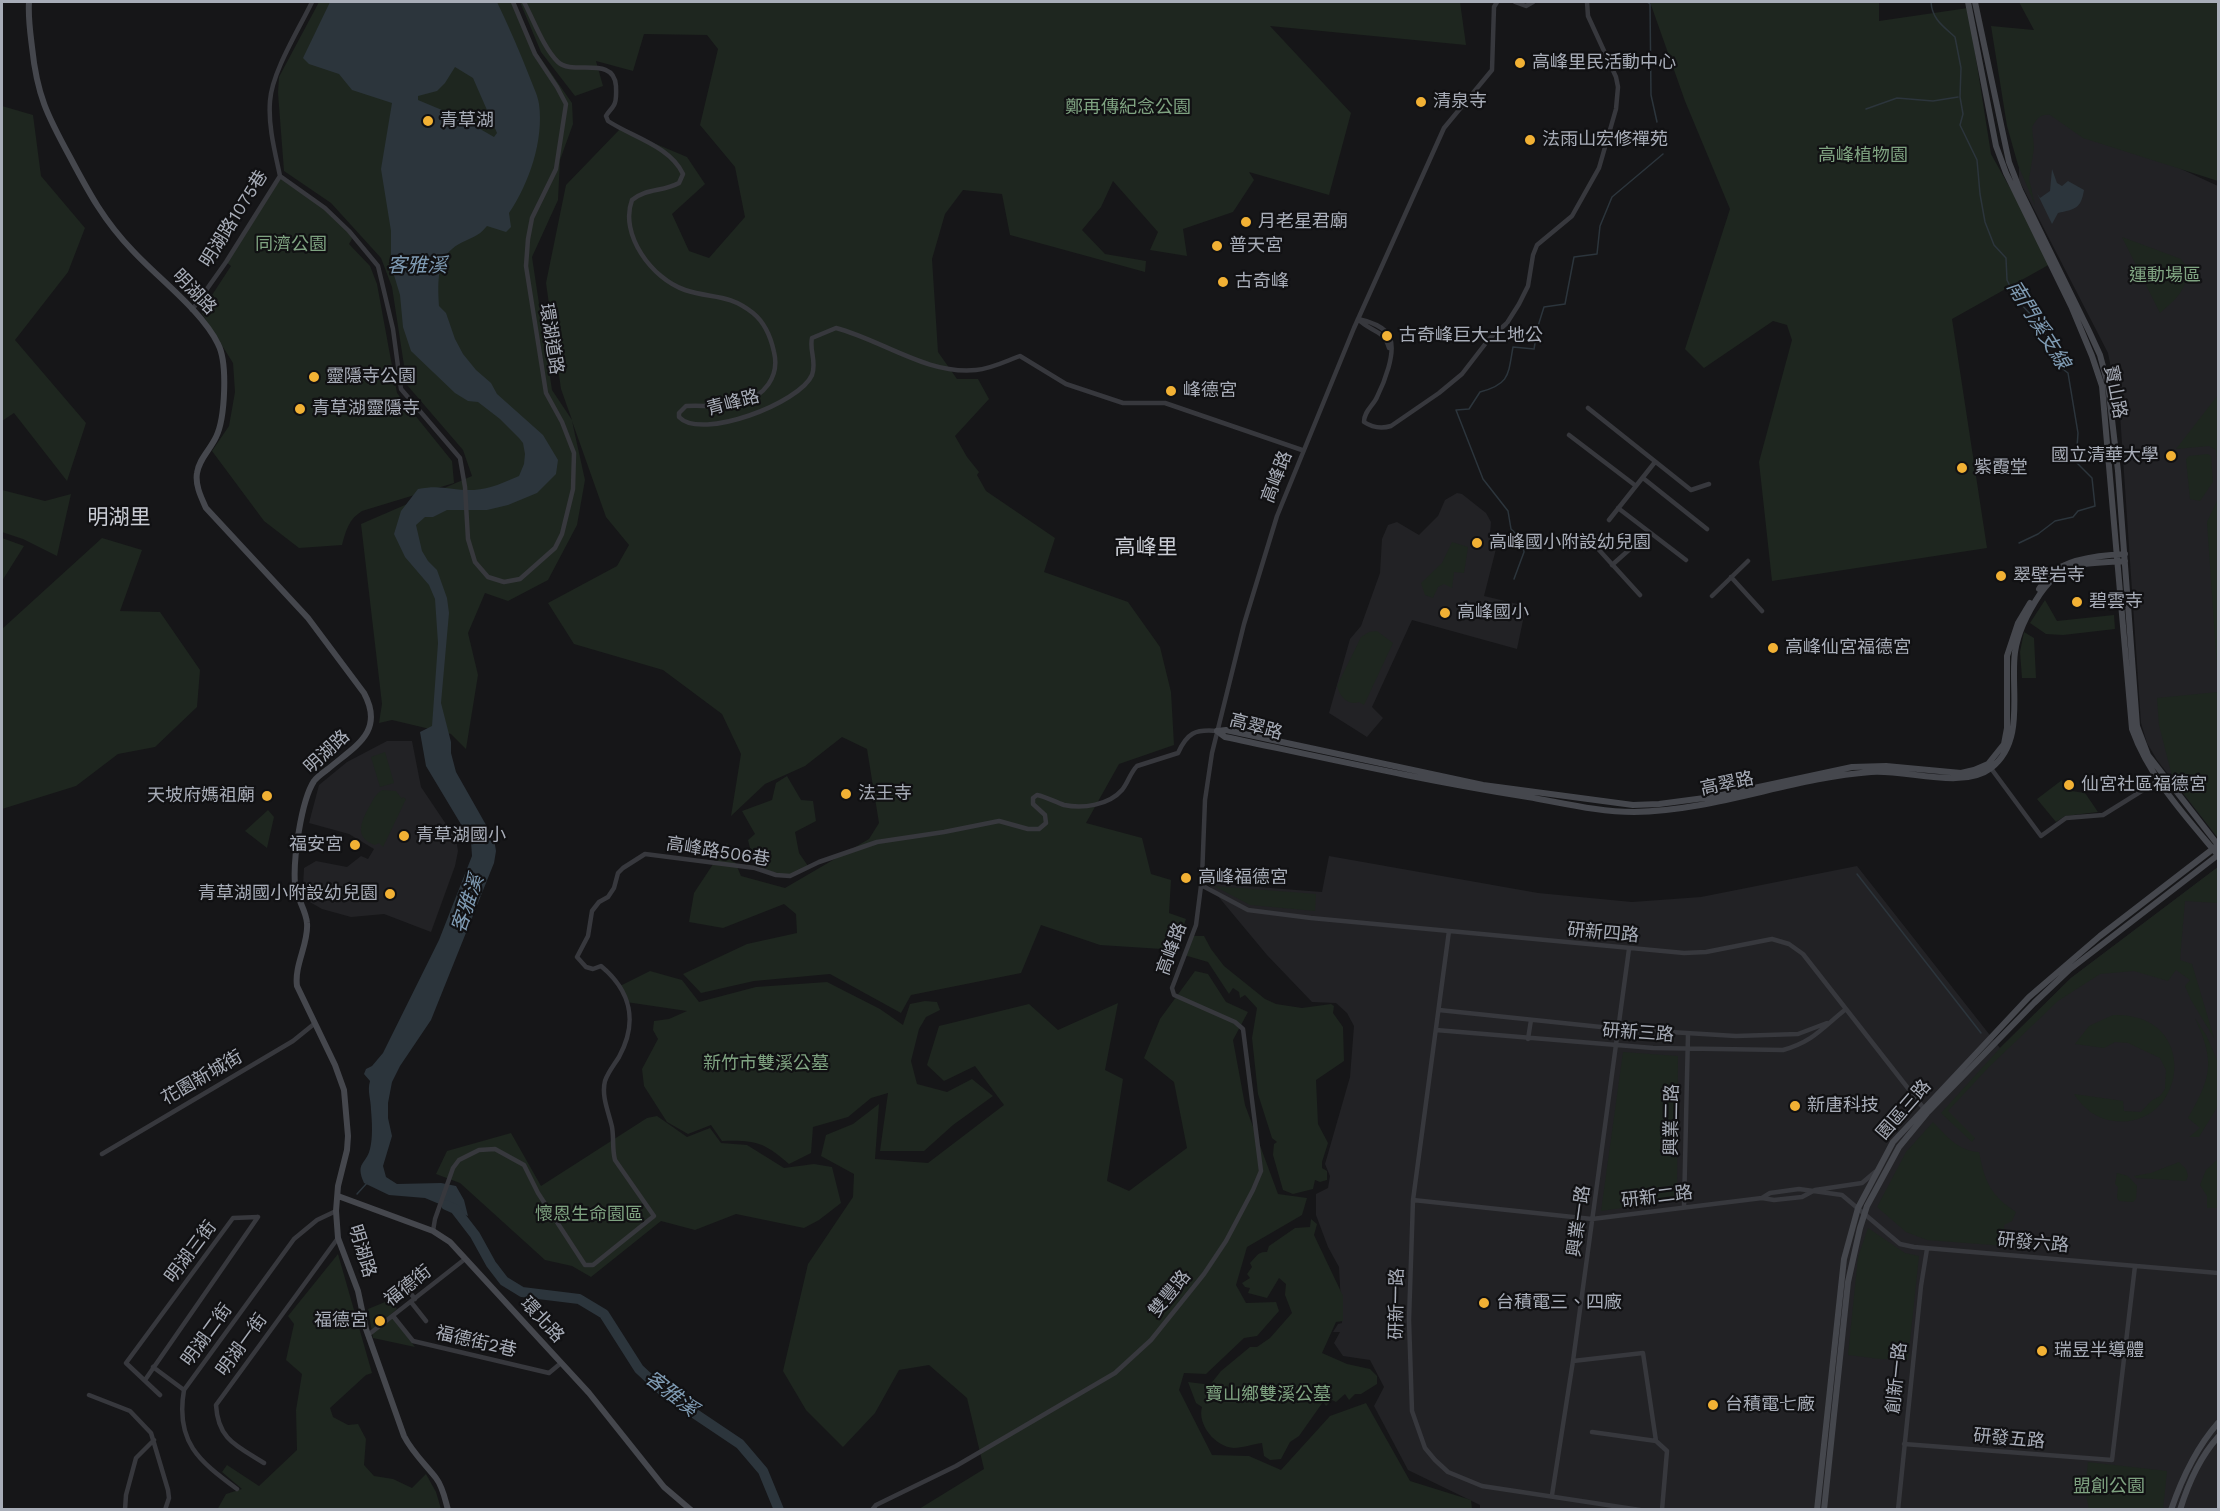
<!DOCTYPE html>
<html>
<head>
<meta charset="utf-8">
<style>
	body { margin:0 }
	#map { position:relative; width:2220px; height:1511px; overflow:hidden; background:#161618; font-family:"Work Sans",sans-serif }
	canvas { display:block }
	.frame { position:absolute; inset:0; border:3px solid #a8adb8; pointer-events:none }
</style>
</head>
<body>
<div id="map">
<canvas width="2220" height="1511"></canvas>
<div class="frame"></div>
</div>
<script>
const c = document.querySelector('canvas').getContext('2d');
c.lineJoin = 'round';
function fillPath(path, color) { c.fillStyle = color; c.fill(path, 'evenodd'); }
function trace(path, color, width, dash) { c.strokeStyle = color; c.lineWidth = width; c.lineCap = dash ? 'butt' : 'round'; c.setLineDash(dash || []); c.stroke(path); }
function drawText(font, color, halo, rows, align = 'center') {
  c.font = font + ' "Work Sans","Noto Sans TC",sans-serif'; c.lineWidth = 4.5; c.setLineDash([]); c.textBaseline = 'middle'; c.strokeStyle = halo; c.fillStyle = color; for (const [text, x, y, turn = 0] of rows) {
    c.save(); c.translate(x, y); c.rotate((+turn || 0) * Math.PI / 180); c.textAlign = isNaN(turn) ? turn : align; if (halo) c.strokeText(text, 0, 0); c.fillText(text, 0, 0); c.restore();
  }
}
const built = new Path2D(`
	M2019,94L2218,186V838L2157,760L2147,743L2141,723L2120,414L2108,353L2019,180Z
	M1457,493L1462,494L1486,513L1491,522L1490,534L1497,545L1484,596L1526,606L1517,649L1412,620L1372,707L1383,718L1367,737L1329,713L1350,639L1361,626L1380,573L1382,539L1388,525L1397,522L1419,535L1438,516L1445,500Z
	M387,741H412L421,787L456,839L458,851L455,866L431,932L384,914L351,917L322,909L308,901L303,887L304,868L316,861L347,867L361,856L368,859L374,849L349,834L309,823L319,785L347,762Z
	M1329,856L1538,893L1632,902L1701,897L1857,866L2000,1048L2071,978L2218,867V1509L1480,1510V1505L1408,1470L1374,1406L1384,1387L1370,1360L1343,1356L1334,1343L1340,1332H1333L1338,1324L1342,1323L1339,1267L1328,1247L1316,1215V1194L1328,1188L1330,1176L1325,1164L1350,1077L1354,1026L1347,1013L1336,1003L1312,1002L1267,955L1207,883L1322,892Z`);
const green = new Path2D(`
	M319,2H511L535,50L572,103L573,124L560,160L558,200L532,257L552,390L572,420L561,389L546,283L566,185L620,129L687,157L705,184L672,214L689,251L709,258L745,217L735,167L700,125L718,49L707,35L644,34L633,71L596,61L603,86L575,96L541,52L520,2H1460L1466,45L1270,26L1351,113L1329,195L1249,172L1254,180L1233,212L1183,229L1187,256L1150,250L1158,232L1113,181L1101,207L1082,230L1105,254L1146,261L1145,272L1010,235L1002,194L963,190L945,214L932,259L938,352L957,379H978L989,399L955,436L967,457L979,472L977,475L986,491L1055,538L1044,572L1128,602L1160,647L1171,692L1174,745L1119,764L1086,823L1142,838L1151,874L1171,880L1169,913L1186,919L1178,942L1162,949L1100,945L1041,925L1021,973L911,995L901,1013L830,974L754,981L701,993L683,974L747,944L797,933L796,914L784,904L723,928L689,922L694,893L727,843L741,876L785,888L869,839L879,823L867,749L842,737L805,766L765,784L731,816L741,754L722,714L663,670L574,644L548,603L617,566L629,545L606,517L572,421L585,480L577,525L548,580L508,601L485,593L468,633L478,675L466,749L451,734L392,720L379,723L382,704L361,524L472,476L463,450L407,385L392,287L381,258L331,203L284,171L278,93L279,77Z
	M1650,2H1879V21L1968,8L1991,154L2052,263L1952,319L1987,548L1772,581L1759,462L1792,340L1787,325L1773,321L1704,368L1685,349L1730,209L1685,101Z
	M2019,2H2218V181L2083,138L2050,115C2040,114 2037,119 2032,127L2034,148L2029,179L2035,205L2018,165L2007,126L1991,26L2034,30Z
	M2,106L33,115L41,176L85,228L68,272L15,340L86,423L67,481L14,413L2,421Z
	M280,176C301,191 343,214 352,239L349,244L370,266L377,284L397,393L452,461L454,483L362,511C349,519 346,530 342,545L299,548L264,521L212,451L229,426L235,392L233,363L201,312L231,266L226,262Z
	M2122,237L2181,259L2187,267C2187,291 2177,298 2160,313Z
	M2218,395V468L2216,450L2209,446L2176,449Z
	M2208,454L2211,456L2213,482L2200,501L2190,499L2186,459L2189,456Z
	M2,490L45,501L71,494L57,556L23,539L2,532Z
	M2218,499V682L2207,522Z
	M2,538L24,546L2,581Z
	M102,538L142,550L120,611L160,612L200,670L197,707L155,747L118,754L76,786L2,809V629Z
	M1452,542L1468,547L1464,573L1454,572L1452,588L1444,584L1438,587L1433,598L1425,595L1421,583L1442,563Z
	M2045,600L2057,621L2114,615L2115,629L2063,635L2046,634L2030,623Z
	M1377,631L1393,643L1364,705L1359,702C1348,706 1340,697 1337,686L1361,637L1369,632Z
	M2024,632L2034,638L2036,678H2022L2020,652Z
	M2218,692V838L2173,780L2159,725L2157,698Z
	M385,752L394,783L380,787L371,757Z
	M787,776L801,800L813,801L816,821L795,832L799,853L808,866L790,876L755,868L748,840L755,834L742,811L772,800L776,783Z
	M2062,780L2065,790L2085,793L2098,812L2065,816L2056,822L2037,799Z
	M382,790L396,791L402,799L403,797L406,799L383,847L379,843L375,845C355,838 360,824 368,809C372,802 375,794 382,790Z
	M268,810L274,817L267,848L245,831Z
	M2218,867V903L2185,901L2180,960L2192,964L2214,1038L2191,1000L2185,986L2190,980L2176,970L2168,981L2134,971L2100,974L2058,1001L1989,1067L1948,1111L1975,1138L1972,1142L1941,1113L2000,1048L2071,978Z
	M1214,886L1316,894L1315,911L1250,905Z
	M1193,936H1204L1211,949L1224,966L1265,999L1276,1004L1302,1008L1331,1004L1334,1006L1333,1013L1343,1027L1344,1061L1316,1080L1318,1124L1328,1143L1322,1162V1168L1327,1171V1180L1320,1182L1315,1180L1313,1189L1293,1194L1283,1190L1273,1155L1274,1144L1277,1142L1272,1138L1258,1094L1252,1038L1257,1008L1245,995L1240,998L1239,992L1233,988L1229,994L1208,962L1184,955Z
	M650,971L682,980L699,1002L756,987L827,982L880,1009L903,1025L910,1004L925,1001L937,1002L940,1010L926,1017L919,1029L911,1061L917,1084L947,1092L972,1079L993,1096L953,1125L924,1151H880L888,1093L871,1098L848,1117L813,1127L811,1153L789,1164C764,1142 755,1140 722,1141L711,1125L688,1134L667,1122L644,1086L642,1069L658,1039L653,1030L654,1021L669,1019L687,1011L626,1002L620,986Z
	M1195,971L1208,974L1226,1002L1248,1012L1233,1040L1245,1105L1278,1194L1307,1198L1302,1215L1247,1247L1236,1285L1246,1303L1276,1302L1279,1311L1257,1336L1244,1338L1206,1374L1184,1373L1179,1390L1212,1455L1249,1456L1281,1470L1330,1416L1366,1403L1410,1481L1471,1500L1472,1509H919L984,1469L967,1398L929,1365L899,1370L875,1413L843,1447L806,1410L783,1371L808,1264L853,1197L854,1174L821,1156L826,1135L853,1124L879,1104L875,1159L928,1163L1004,1105L975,1066L944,1081L927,1065L939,1026L1029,1004L1058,1030L1118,1003L1105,1070L1123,1079L1107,1181L1129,1191L1187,1148L1174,1082L1144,1058L1160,1019Z
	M2113,1015C2202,1012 2187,1129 2115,1121C2096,1119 2084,1109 2074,1094L2123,1101L2124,1111L2141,1112L2151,1101L2160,1096L2165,1089L2166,1070L2160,1058L2128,1043L2115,1042L2104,1048L2075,1044L2089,1026Z
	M2195,1018L2206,1035L2218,1062V1106L2199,1137H2189L2200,1128L2188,1118C2212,1076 2215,1062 2195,1018Z
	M1623,1052L1678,1056L1677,1200L1601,1211Z
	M657,1116L687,1137L710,1128L721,1143L747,1145L784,1168L814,1164L832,1167L841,1203L819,1220L804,1228L736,1214L695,1230L661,1221L591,1277L572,1266L545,1260L460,1183L436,1174L447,1151L511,1133L541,1186L647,1118Z
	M1933,1122C1947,1136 1958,1151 1979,1152C1985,1182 1990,1195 2016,1212L2012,1221L2004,1225L2005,1246L1927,1240L1906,1232L1877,1207L1906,1152Z
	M2218,1159V1208H2207V1196L2200,1185L2206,1170Z
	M2179,1162L2186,1169L2188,1176L2186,1181L2136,1178L2134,1176L2151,1173Z
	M2117,1173L2128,1176L2137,1186L2136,1199L2133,1202L2119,1201L2117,1198L2118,1187L2115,1184Z
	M1311,1219L1317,1224L1314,1235L1343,1296V1321L1336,1322L1322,1353L1347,1364L1370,1369L1377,1376V1384L1361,1394H1355L1349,1400L1345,1394L1336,1402L1332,1400L1326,1406L1323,1402L1299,1436L1290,1442L1281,1459L1270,1460L1264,1456L1262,1443C1253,1444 1242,1448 1234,1448C1215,1447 1197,1424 1202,1407L1196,1403L1188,1382L1204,1384L1209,1386L1221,1371L1250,1347H1257L1270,1338L1292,1313L1285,1295L1286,1284L1279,1278L1267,1298L1248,1293L1250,1288L1245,1287L1242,1283L1250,1278L1247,1274L1252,1267L1250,1263C1256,1257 1258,1251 1267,1252L1269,1246L1295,1228L1310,1227Z
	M1868,1228L1905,1253L1919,1256L1908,1360L1880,1359L1848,1355L1858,1257Z
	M338,1254L372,1373L366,1375L330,1408L333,1417L348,1425L358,1424L366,1439L364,1465L374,1476L393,1479L412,1488L426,1474L436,1492L441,1509L217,1510L226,1494L242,1489L222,1472L227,1465L259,1486L297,1450L296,1410L302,1374L286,1360L294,1324L288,1316Z
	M390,1300L397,1309L390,1315L415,1347L373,1338L368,1309Z
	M2088,1462L2167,1471L2163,1509H2089L2085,1490Z`);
const water = new Path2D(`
	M330,2H497C509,27 520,52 530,78C533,86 538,96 539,104C544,140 529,184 509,213L511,227L506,232L487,226C484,229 481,233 477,235C469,240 460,242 452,249C436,262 438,287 439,306L446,313L455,339L463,354L476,370L491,383L497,394L543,435L558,460L556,474L537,493L508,505L487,510H447L433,517H425L416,525L422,551L428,561L437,570L447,598L449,613L441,703L451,742V753L456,772L494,839L496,851L494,863L431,1020L400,1066L392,1082L388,1103V1118L392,1136L383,1166L386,1177L397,1184L441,1183L456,1186L464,1200L468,1216L425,1198L389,1195L364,1183C355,1162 366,1165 370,1149C373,1138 372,1121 371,1110C371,1099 367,1091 370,1081L364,1074L366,1069L372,1066L383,1053L439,940L472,856L471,841L426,766L420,732L432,726L438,643L435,599L429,585L405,557L394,534L401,511L418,489C442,484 453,491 474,490C490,489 505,482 519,476L524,464L525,454L523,443L519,438L500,419L478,402L468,401L455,393L411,351L403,327L400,295L391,265V231L381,169L392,103L352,90L339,74L309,64L303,58ZM455,67L473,78L497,133L494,137L461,118L418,100V96L437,91L445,83Z
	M2052,169L2057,183L2062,186L2068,181L2084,190C2081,209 2075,209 2058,213L2052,224L2037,193L2040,198L2050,191Z`);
const stream = new Path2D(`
	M1647,2L1650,4L1651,95L1657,122
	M1931,2C1932,19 1943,26 1955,37L1961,68L1960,97L1963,114L1960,125L1977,160L1980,194L1985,222L1994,245L2006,258L2007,280L2017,300L2036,320L2041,329L2056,346C2055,359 2058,366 2068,373L2078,433L2076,462L2092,478L2095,506L2078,511L2073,517L2055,521L2038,534L2019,543
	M1866,109L1897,98L1933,101L1958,97
	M1514,579L1524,552L1523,541L1511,529L1508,511L1483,479L1456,410L1469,409L1480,392C1510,384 1508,375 1513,347L1534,349L1538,326L1544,307L1565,304L1574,257L1597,254L1600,226L1612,197L1663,154
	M1857,874L1981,1033
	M357,1194L367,1183`);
const river = new Path2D(`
	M446,1205L455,1209L475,1235L491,1264L504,1281L522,1292L579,1299L604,1314L639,1369L667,1395L740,1444L763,1471L779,1510`);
const street = new Path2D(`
	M524,2C533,19 544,49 558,62C573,76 614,55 616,86C616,92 617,100 614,105C612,109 608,112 606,116L608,121C632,137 670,146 683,174L679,183C663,192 646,188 632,200C619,234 652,279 685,290C712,299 728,293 753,313C764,322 771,338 774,352C780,377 764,396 741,403C724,408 703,405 686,406L679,413V417C701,441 800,403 812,375C817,362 809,350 812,338L836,328C882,340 927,375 976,370C991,369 1006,361 1020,356L1066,384L1123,403H1165L1302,450
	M1515,2L1526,6L1533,2
	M280,176L325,208L349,231L378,266L393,329L401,389L460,458L465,487L468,539L475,562L488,577L504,582L520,579L555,548L562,534L573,489L574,453L562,422L546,393L526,266L528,239L532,218L556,169L566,104L557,87L535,54L513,2
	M192,310L226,262L280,176C275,152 268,126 270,101C272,72 299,29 312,2
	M1358,319C1369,321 1386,327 1390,338C1396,353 1384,383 1377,397C1373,406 1364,411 1364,422C1373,428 1381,429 1391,426L1439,393L1462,374L1489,339L1507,323L1519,304L1528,286L1533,255L1537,245L1572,216L1599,168L1616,109L1618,87L1616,77L1588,16L1587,2
	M1358,319C1370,332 1384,329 1389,348
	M1588,408L1691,490L1709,484
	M1569,435L1636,486
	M1643,478L1707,529
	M1618,508L1686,560
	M1609,520L1655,462
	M1590,540L1640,595
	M1612,565L1630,549
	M1731,577L1762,611
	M1712,596L1748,561
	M1990,767L2041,836L2066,818L2103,815L2161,779
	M1201,885L1248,910L1311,918L1684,953L1706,952L1772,939L1789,944L1803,954L1925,1110
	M1449,931L1413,1200L1409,1320L1412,1411L1425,1448L1435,1460L1448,1472L1482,1486L1640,1510
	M1439,1010L1620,1029L1736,1036L1798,1034L1827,1023
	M1436,1030L1653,1048L1783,1050C1814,1041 1822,1028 1846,1009
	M1528,1039L1531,1020
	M102,1154L293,1041L314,1024
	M1762,1198L1770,1193L1799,1189L1842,1195L1900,1244L1914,1247L2218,1273
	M1413,1200L1592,1219L1762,1198L1774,1200L1802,1197L1815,1190L1862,1183L1875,1172
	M1684,1207L1688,1034
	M433,1231L435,1219L453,1168L459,1160L479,1150L495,1149L524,1165L538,1193L585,1265H593L654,1216L615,1160C612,1149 614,1138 612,1127C609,1113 601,1096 605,1081C608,1072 614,1065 619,1057C638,1022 631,991 601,966L593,969L586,967L577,957L588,936L592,911L599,902L608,897L614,888L618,873L623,868L645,854L755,868L776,875L790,876L819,862L877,842L944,832L999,821L1028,829H1039L1046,823L1045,815L1033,804V798L1037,795C1047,797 1055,802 1064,805C1083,809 1109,805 1122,790C1128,783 1130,773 1137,766L1178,753C1187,733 1195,729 1217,731
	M401,1281L415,1299
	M411,1302L426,1321
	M393,1316L413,1341L549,1373L561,1363
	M368,1335L465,1259
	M1573,1361L1643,1353L1656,1441
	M153,1367L184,1390
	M145,1380L258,1217
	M89,1395L130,1411L151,1433L168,1490L169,1498L165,1510
	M160,1395L126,1363L233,1218L258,1217
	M1592,1432L1656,1441L1667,1451L1662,1510
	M1904,1444L2112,1460L2135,1266
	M264,1463C237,1446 218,1440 216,1405L338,1238
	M237,1489C199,1461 175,1442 184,1390L294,1239L317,1220L336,1211
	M1552,1495L1573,1361L1629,949
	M125,1510L126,1495L136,1458L154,1440
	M872,1510L876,1505L956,1466L1115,1373L1151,1340L1204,1274L1226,1241L1253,1190L1261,1171L1243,1029L1235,1022L1174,995L1172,988L1196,925L1202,878L1205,800L1212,753L1244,624L1277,516L1354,328L1444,128L1492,70L1494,7L1497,2
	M1898,1510L1921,1286L1927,1249`);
const secondary = new Path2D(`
	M29,2C28,17 30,31 32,47C37,95 47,115 70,157C89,193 104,221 133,251C158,278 202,311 218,344C228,363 225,419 216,437C210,450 199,459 197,473C195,485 201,497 206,508L308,618L364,693C385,732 355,746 328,769C324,772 318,776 314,781C301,801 293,860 295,884C296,897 306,910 307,923C309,943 294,965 297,986L335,1065L344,1090L348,1136L347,1150L338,1186L336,1211L338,1238L358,1291L366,1329L404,1436C412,1452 425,1464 436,1478C443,1487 445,1499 448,1510
	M1968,2L1996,146L2006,173L2072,308L2092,356L2102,386L2132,729C2149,777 2186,817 2218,855
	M2039,589C2042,584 2046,578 2051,574C2067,558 2103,555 2125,554
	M1217,731L1225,737C1325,758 1426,781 1528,797C1563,803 1599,812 1634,812C1715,811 1791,778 1871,772C1906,769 1962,790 1991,768C2026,741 2010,690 2015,652C2018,631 2028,612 2040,594C2049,581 2061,569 2077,565C2092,562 2110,562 2125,561
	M1217,731L1226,730L1483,785L1633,805L1659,804L1712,797L1852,767L1886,766L1961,773L1974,770L1988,764L2004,744L2007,728V656L2018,623L2030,603
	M338,1196L433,1231L450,1242L589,1393L664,1487L691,1510
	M1817,1510L1844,1259L1858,1208L1893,1142L2029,997L2100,936L2218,845L2148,755L2137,726L2118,471L2108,385L2100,355L2089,331L2020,190L2009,162L1975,2
	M1824,1510L1848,1282L1860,1228L1867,1206L1899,1147L1927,1113L2034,1003L2069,970L2218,855
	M2171,1510C2182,1478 2196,1448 2218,1423
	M2180,1510C2188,1484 2200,1457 2218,1437`);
const markers = [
	[1520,63,6,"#f2b134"],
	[1421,102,6,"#f2b134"],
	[428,121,6,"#f2b134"],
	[1530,140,6,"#f2b134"],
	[1246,222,6,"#f2b134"],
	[1217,246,6,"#f2b134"],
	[1223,282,6,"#f2b134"],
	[1387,336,6,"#f2b134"],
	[314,377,6,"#f2b134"],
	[1171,391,6,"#f2b134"],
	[300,409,6,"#f2b134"],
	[2171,456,6,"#f2b134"],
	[1962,468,6,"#f2b134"],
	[1477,543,6,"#f2b134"],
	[2001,576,6,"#f2b134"],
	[2077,602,6,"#f2b134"],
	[1445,613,6,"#f2b134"],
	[1773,648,6,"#f2b134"],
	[2069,785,6,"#f2b134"],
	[846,794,6,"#f2b134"],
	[267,796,6,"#f2b134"],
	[404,836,6,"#f2b134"],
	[355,845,6,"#f2b134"],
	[1186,878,6,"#f2b134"],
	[390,894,6,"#f2b134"],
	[1795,1106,6,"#f2b134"],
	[1484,1303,6,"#f2b134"],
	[380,1321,6,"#f2b134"],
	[2042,1351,6,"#f2b134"],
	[1713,1405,6,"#f2b134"]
];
const poiNames = [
	["高峰里民活動中心",1532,63],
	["清泉寺",1433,102],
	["青草湖",440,121],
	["法雨山宏修禪苑",1542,140],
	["月老星君廟",1258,222],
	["普天宮",1229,246],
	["古奇峰",1235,282],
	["古奇峰巨大土地公",1399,336],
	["靈隱寺公園",326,377],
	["峰德宮",1183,391],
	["青草湖靈隱寺",312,409],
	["國立清華大學",2159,456,"right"],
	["紫霞堂",1974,468],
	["高峰國小附設幼兒園",1489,543],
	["翠壁岩寺",2013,576],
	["碧雲寺",2089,602],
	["高峰國小",1457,613],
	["高峰仙宮福德宮",1785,648],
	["仙宮社區福德宮",2081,785],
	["法王寺",858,794],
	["天坡府媽祖廟",255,796,"right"],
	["青草湖國小",416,836],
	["福安宮",343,845,"right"],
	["高峰福德宮",1198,878],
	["青草湖國小附設幼兒園",378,894,"right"],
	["新唐科技",1807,1106],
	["台積電三、四廠",1496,1303],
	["福德宮",368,1321,"right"],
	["瑞昱半導體",2054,1351],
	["台積電七廠",1725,1405]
];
const parkNames = [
	["鄭再傳紀念公園",1128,108],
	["高峰植物園",1863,156],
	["同濟公園",291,245],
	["運動場區",2165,276],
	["新竹市雙溪公墓",766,1064],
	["懷恩生命園區",589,1215],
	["寶山鄉雙溪公墓",1268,1395],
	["盟創公園",2109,1487]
];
const streetNames = [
	["明湖路1075巷",234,219,-58],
	["明湖路",194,292,46],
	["環湖道路",551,339,81],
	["寶山路",2115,392,79],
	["青峰路",733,403,-15],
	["高峰路",1277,477,-69],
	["高翠路",1256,727,15],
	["明湖路",327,752,-43],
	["高翠路",1727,784,-12],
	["高峰路506巷",718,852,9],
	["研新四路",1603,933,5],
	["高峰路",1172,949,-70],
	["研新三路",1638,1033,4],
	["花園新城街",202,1078,-30],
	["園區三路",1904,1110,-49],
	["興業二路",1672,1120,-89],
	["研新二路",1657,1197,-7],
	["興業一路",1579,1221,-82],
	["研發六路",2033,1243,5],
	["明湖路",362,1251,73],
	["明湖三街",191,1252,-53],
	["福德街",408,1286,-38],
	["雙豐路",1170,1294,-51],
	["研新一路",1397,1304,-89],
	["環北路",542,1320,47],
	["明湖二街",207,1335,-54],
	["福德街2巷",476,1342,13],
	["明湖一街",242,1345,-54],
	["創新一路",1897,1378,-84],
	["研發五路",2009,1439,5]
];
const waterNames = [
	["客雅溪",417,266],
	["南門溪支線",2038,325,58],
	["客雅溪",468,904,-71],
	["客雅溪",671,1394,38]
];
const quarterNames = [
	["明湖里",119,518],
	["高峰里",1146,548]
];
fillPath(built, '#222225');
fillPath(green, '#1e261f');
fillPath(water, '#2c353c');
trace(stream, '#2c353c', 1.5);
trace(river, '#2c353c', 10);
trace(street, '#37383d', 4.5);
trace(secondary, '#45474d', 6);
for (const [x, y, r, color] of markers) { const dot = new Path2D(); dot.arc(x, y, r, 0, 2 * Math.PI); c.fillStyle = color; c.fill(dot); trace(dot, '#111113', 2); }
drawText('18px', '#a8adb8', '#111113', poiNames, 'left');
drawText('18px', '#7fa381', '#111113', parkNames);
drawText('18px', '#a8adb8', '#111113', streetNames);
drawText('italic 20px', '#7f9bb3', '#111113', waterNames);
drawText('21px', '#c9ccd4', '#111113', quarterNames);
</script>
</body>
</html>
